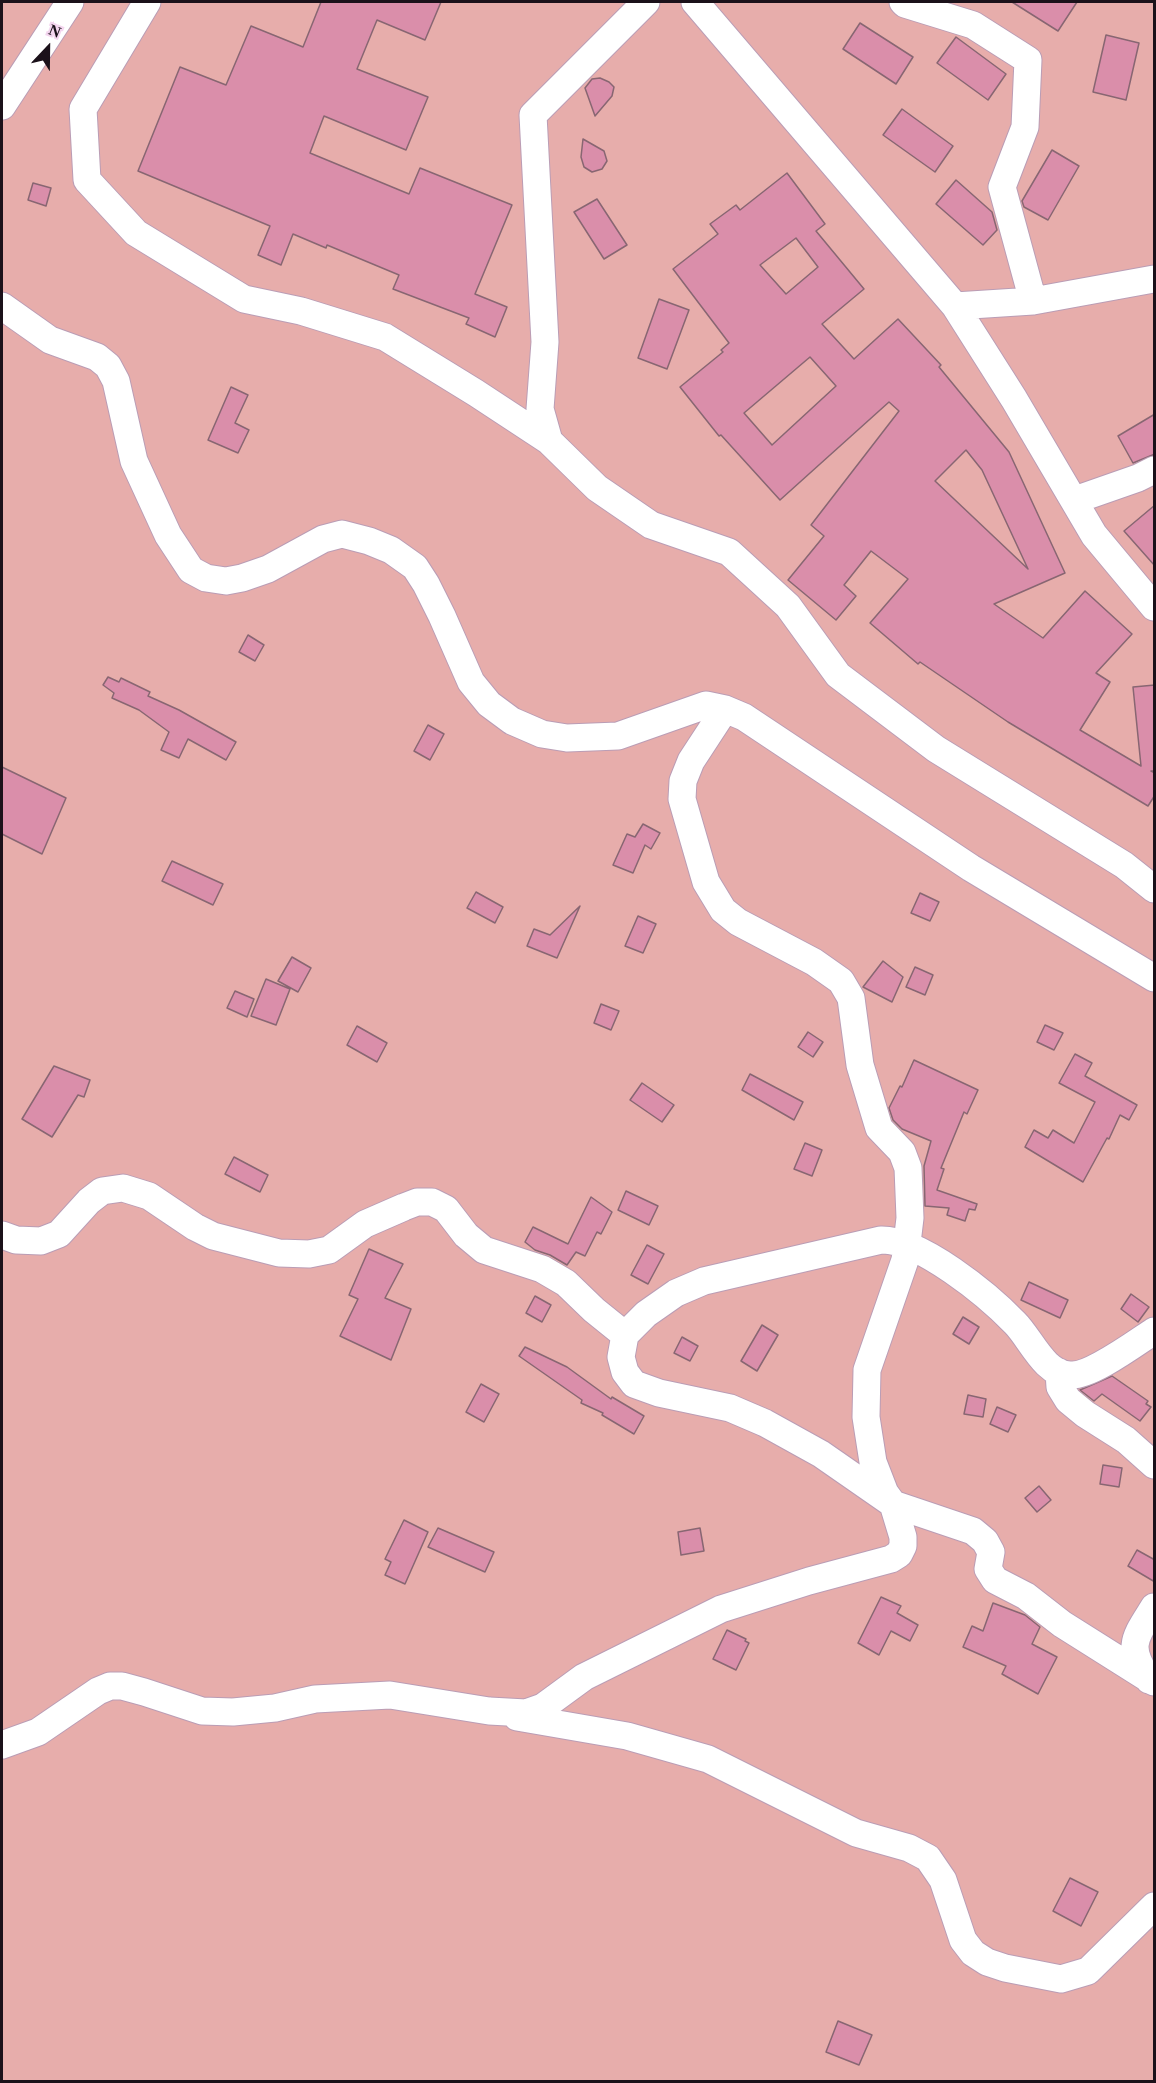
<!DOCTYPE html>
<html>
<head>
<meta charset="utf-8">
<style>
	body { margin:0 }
	#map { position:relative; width:1156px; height:2083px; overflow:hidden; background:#f4d6ef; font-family:"Times New Roman",serif }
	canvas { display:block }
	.frame { position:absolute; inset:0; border:3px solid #1b111a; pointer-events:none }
	.north { position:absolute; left:18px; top:18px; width:60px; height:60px; -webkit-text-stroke:4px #f4d6ef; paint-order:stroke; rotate:22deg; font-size:16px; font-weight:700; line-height:24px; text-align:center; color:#1b111a }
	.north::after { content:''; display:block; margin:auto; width:21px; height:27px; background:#1b111a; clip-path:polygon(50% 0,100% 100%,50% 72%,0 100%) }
</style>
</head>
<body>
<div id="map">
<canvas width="1156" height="2083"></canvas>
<div class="frame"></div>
<div class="north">N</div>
</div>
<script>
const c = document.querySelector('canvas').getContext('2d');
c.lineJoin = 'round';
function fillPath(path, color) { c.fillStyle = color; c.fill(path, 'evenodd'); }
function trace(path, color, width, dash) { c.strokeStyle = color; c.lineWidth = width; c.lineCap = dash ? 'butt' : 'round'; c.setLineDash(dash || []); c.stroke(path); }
const green = new Path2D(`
	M2,2H1154V2081H2Z`);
const building = new Path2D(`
	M321,2H441L425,40L377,20L357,69L428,97L406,150L324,116L310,153L409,194L420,168L512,205L475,294L507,307L495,337L466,324L469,318L393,289L399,275L327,245L326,248L293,234L281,265L258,255L270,226L138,171L180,67L226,85L251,26L303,47Z
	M1012,2H1077L1058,31Z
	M860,23L913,57L896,84L843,49Z
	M1106,35L1139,43L1126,100L1093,92Z
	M956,37L1006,74L988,100L937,63Z
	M600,78L609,82L614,87L612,96L595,116L585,88L592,79Z
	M902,109L953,146L935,172L883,135Z
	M583,139L604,151L607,161L602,169L592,172L584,167L581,157Z
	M1052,150L1079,166L1048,220L1024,207L1022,201Z
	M787,173L825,224L816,231L864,289L822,324L854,359L898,319L941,365L939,367L1009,452L1065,573L994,604L1043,638L1085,591L1132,634L1096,673L1110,682L1080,730L1141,766L1133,687L1155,685V771H1151L1155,773V795L1148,806L1008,722L920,662L918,664L870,623L908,579L871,551L844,585L856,596L836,620L788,580L824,536L811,525L899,411L889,402L780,500L721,435L719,436L680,387L723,352L721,350L729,343L673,269L718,234L710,224L736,205L740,210ZM796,238L818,267L786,294L760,265ZM810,357L836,386L772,445L744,413ZM966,450L982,470L1028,569L935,481Z
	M956,180L992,212L997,230L983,245L936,204Z
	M33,183L51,188L46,206L28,200Z
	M597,199L627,245L604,259L574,212Z
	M659,299L689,310L667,369L638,358Z
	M231,387L248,395L235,423L249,430L238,453L208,440Z
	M1155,414V454L1133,463L1118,436Z
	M1155,505V566L1124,531Z
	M248,635L264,645L255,661L239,652Z
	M108,677L119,682L121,678L150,692L148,696L179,710L236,742L226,760L188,739L179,758L161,750L169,732L139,710L112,698L114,693L103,685Z
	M428,725L444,734L430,760L414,751Z
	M2,767L66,798L42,854L2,834Z
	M643,824L660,833L651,849L645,845L633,873L613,865L627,834L635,837Z
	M172,861L223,884L213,905L162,881Z
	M476,892L503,907L495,923L467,908Z
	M920,893L939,902L930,921L911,913Z
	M580,906L557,958L527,946L534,929L550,935Z
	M638,916L656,924L643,953L625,946Z
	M292,957L311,968L298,992L278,981Z
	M883,961L903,977L892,1002L863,987Z
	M915,967L933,975L925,995L906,987Z
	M266,979L290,989L276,1025L251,1016Z
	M235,991L254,999L247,1017L227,1008Z
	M601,1004L619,1011L611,1030L594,1023Z
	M1045,1025L1063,1033L1054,1050L1037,1042Z
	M357,1026L387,1043L377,1062L347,1045Z
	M808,1032L823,1042L813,1057L798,1047Z
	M1075,1054L1092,1063L1085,1076L1137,1105L1129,1120L1120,1115L1109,1139L1107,1138L1083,1182L1025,1147L1034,1130L1048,1138L1053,1130L1074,1143L1095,1102L1059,1083Z
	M914,1060L978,1090L967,1114L964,1112L941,1168L944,1169L937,1190L977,1204L975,1210L969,1209L965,1221L947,1215L949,1208L925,1206L924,1166L931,1141L902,1129L893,1120L889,1108L900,1086L902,1087Z
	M54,1066L90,1080L84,1097L78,1095L52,1137L22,1119Z
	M750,1074L803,1102L794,1120L742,1090Z
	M642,1083L674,1105L662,1122L630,1100Z
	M805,1143L822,1150L812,1176L794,1169Z
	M234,1157L268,1175L260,1192L225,1174Z
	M626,1191L658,1206L649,1225L618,1210Z
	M591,1197L612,1212L601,1234L597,1232L585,1256L576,1252L567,1265L550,1255L535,1250L525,1242L533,1227L568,1244Z
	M647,1245L664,1254L648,1284L631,1275Z
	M369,1249L403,1264L385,1298L411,1309L391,1360L340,1336L358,1299L349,1295Z
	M1029,1282L1068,1300L1060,1318L1021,1300Z
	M1131,1294L1149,1307L1138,1322L1121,1309Z
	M535,1296L551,1305L542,1322L526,1313Z
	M963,1317L979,1327L969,1344L953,1334Z
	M762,1325L778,1335L757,1371L741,1361Z
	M682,1337L698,1346L690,1361L674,1353Z
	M525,1347L567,1367L611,1399L612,1397L644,1416L634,1434L602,1415L603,1413L581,1403L582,1400L519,1356Z
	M1112,1376L1148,1401L1146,1404L1151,1407L1140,1421L1102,1394L1094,1401L1080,1390Z
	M481,1384L499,1394L484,1422L466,1412Z
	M968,1395L986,1399L983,1417L964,1414Z
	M997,1407L1016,1415L1008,1432L990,1424Z
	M1103,1465L1122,1468L1119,1487L1100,1484Z
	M1039,1486L1051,1500L1037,1512L1025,1498Z
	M404,1520L428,1532L405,1584L385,1575L391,1562L385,1559Z
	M438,1528L494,1552L485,1572L428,1547Z
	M700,1528L704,1551L681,1555L678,1532Z
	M1137,1550L1155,1560V1582L1128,1566Z
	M881,1597L901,1606L897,1613L918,1625L910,1641L891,1631L879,1655L858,1643Z
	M993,1603L1025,1615L1040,1627L1032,1644L1057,1657L1038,1694L1002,1674L1006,1666L963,1647L972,1626L983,1631Z
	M727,1630L746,1639L745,1641L749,1643L736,1670L713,1659Z
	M1070,1878L1098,1892L1081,1926L1053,1911Z
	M838,2021L872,2035L859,2065L826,2052Z`);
const street = new Path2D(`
	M147,2L83,109L87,180L136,233L244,299L301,311L385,337L476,393L549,441L597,488L651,525L729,552L788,606L838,675L936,749L1124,865L1154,889
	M695,2L955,306L1014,399L1094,535L1154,607
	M903,2L905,4L973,25L1028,60L1025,127L1002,187L1033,301
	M2,106L70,2
	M2,306L50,340L97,357L108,366L116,381L134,461L168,535L191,570L206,578L226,581L242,578L268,569L323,539L342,534L369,541L391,550L415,567L426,584L442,616L471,682L489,704L512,721L542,734L567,738L618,736L706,705L725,709L744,717L971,868L1154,978
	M955,306L1033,301L1154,279
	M549,441L540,409L545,342L533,115L646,2
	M1075,500L1138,478L1154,470
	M2,1235L16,1240L41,1241L59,1234L89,1201L102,1191L123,1188L149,1196L195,1227L213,1236L279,1253L309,1254L329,1250L365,1224L404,1207L417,1202H432L446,1209L466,1235L484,1250L542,1269L566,1283L594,1310L625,1335
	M1154,1331C1137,1342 1090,1377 1070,1375C1044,1374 1031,1339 1015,1323C988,1295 920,1239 881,1240L704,1281L676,1293L646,1314L625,1335L621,1357L625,1372L634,1384L659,1393L730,1408L765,1423L821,1454L893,1504L973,1531L985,1541L991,1552L988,1569L995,1580L1026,1596L1062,1624L1154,1682
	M1059,1372L1060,1387L1068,1400L1085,1414L1126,1440L1154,1465
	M1149,1680C1126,1646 1134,1639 1154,1607
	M517,1717L627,1736L708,1759L856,1833L909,1848L928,1858L943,1880L963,1940L973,1953L987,1962L1005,1968L1061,1979L1088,1971L1154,1906
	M2,1745L38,1732L98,1691L110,1686H122L144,1692L202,1711L233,1712L275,1708L315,1699L390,1695L489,1711L526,1713L543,1707L584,1677L721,1609L809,1581L891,1559L899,1554L903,1546V1537L893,1504L885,1493L873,1462L866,1417L867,1370L905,1260L910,1218L908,1168L902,1152L879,1128L860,1065L851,998L841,981L814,962L738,922L723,910L706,882L682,799L683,781L691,761L725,709`);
fillPath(green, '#e7adab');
fillPath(building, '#da8eaa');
trace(building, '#886672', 1.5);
trace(street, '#ba9db5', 29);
trace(street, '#fff', 27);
</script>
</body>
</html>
